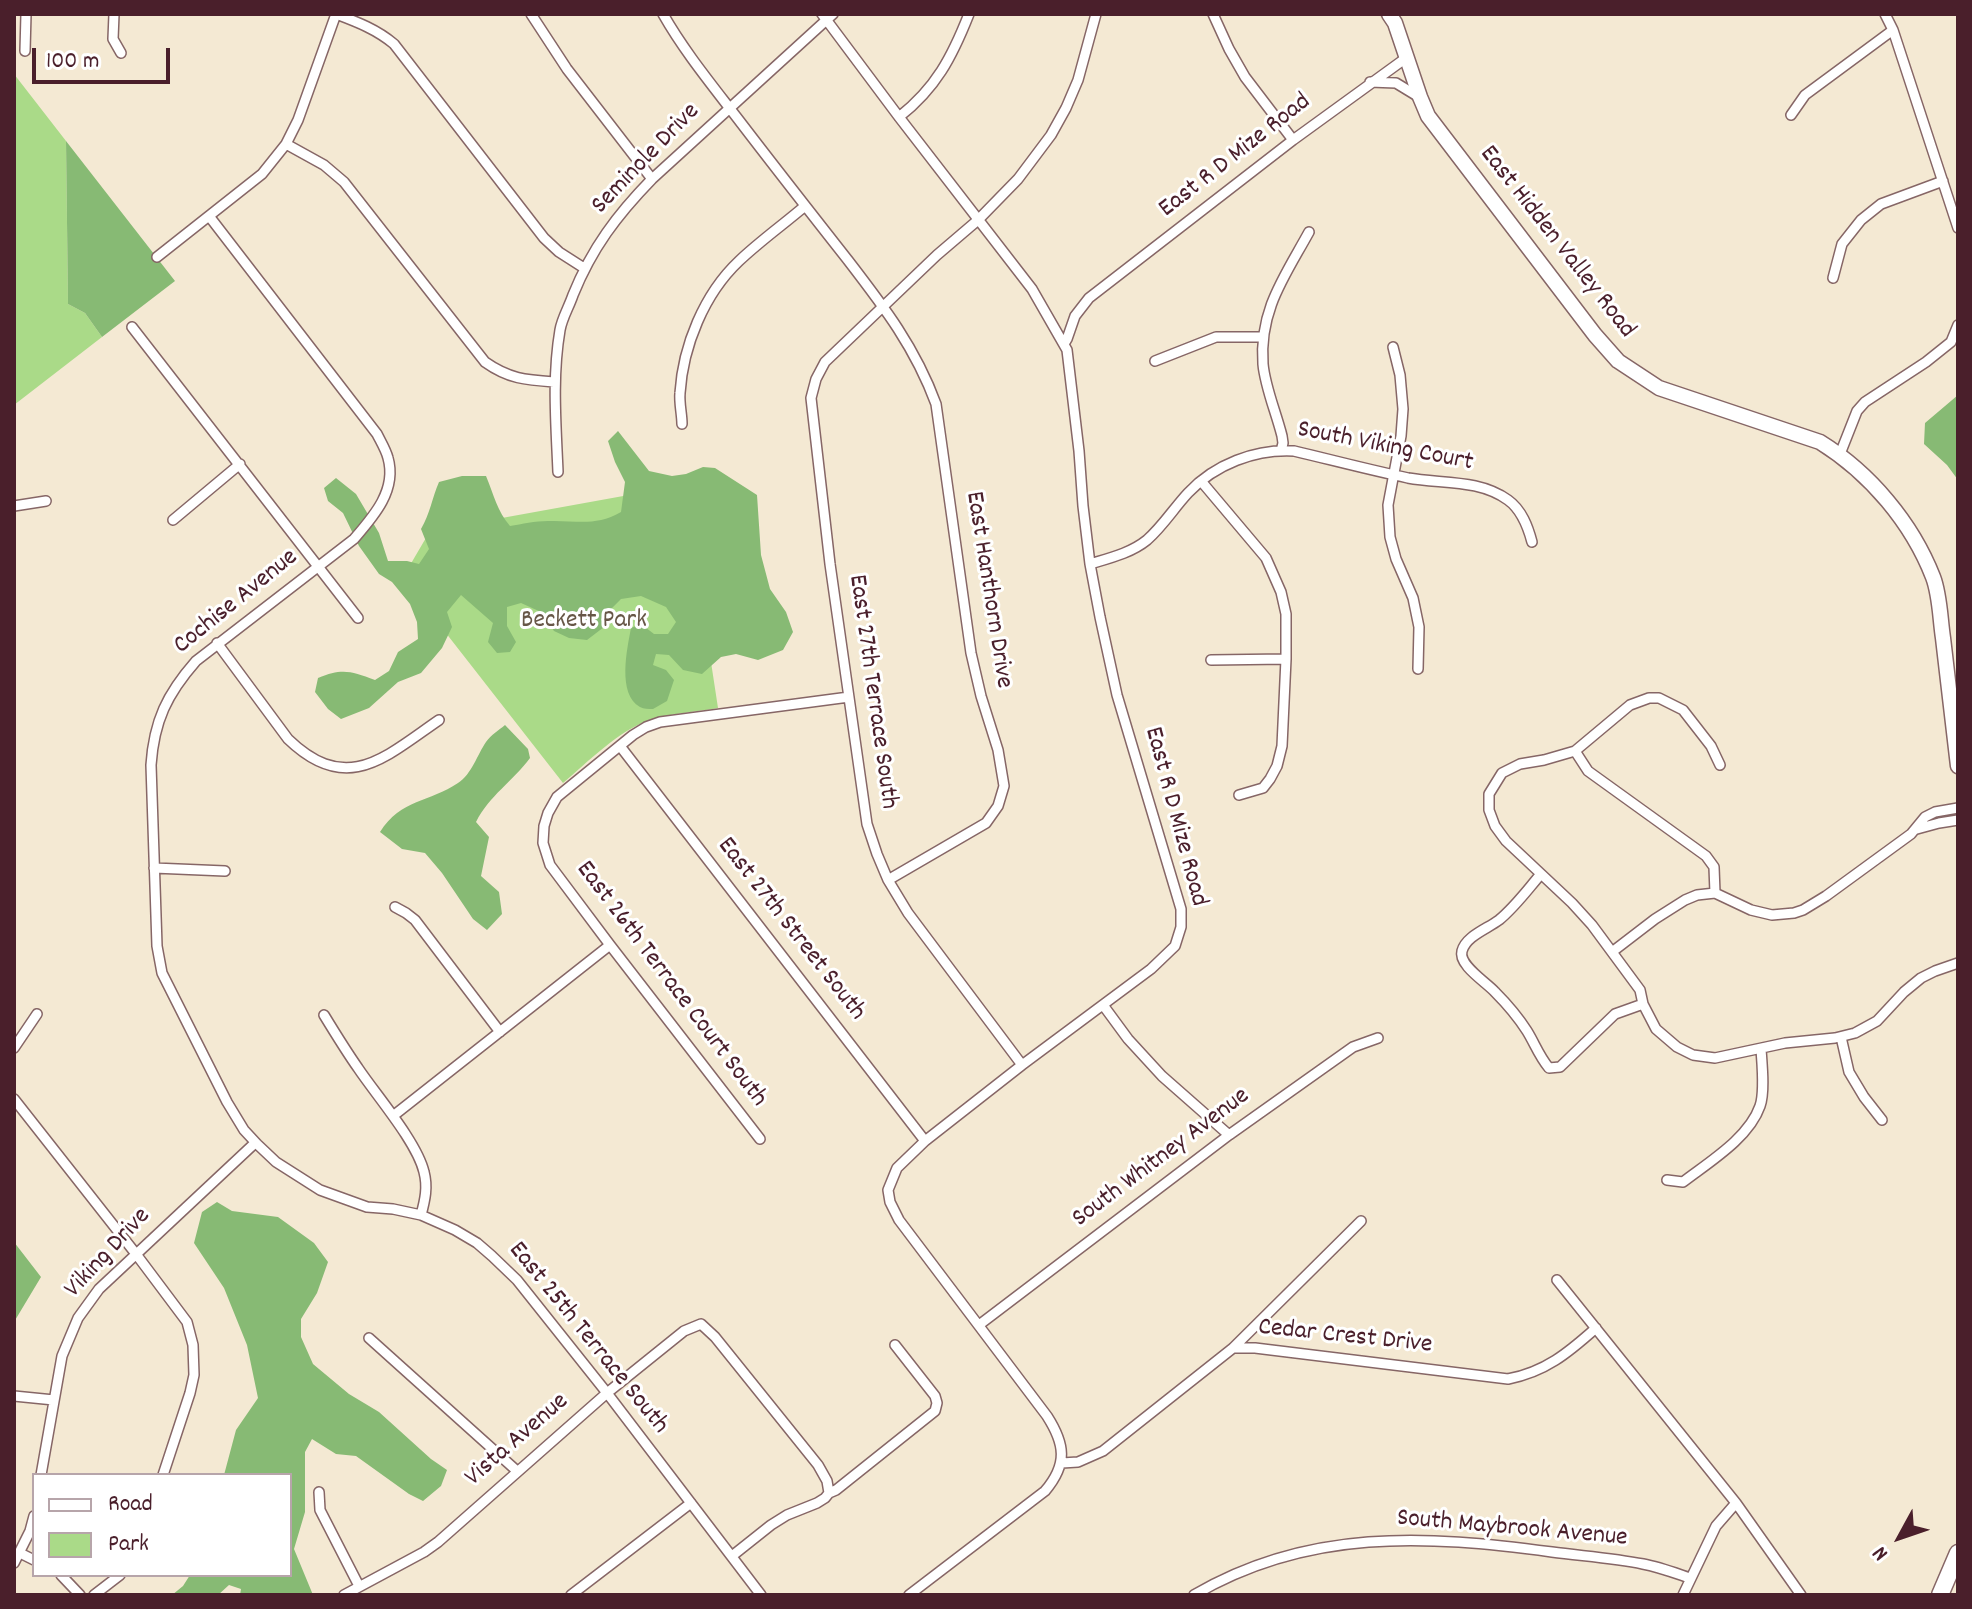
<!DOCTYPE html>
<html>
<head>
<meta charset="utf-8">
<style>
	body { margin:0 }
	#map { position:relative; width:1972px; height:1609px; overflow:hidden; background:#f4e9d3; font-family:Dekko,sans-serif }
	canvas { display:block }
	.frame { position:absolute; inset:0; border:16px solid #4a1f2b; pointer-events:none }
	.legend { position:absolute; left:32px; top:1473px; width:260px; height:104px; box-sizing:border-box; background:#fff; border:2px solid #b7a5aa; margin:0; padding:10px 14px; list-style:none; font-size:24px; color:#4a1f2b }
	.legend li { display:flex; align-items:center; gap:16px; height:40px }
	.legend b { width:40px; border:2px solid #b7a5aa }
	.north { position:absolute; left:1860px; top:1497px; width:80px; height:80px; -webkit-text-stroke:6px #fff; paint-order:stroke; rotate:230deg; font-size:22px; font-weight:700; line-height:32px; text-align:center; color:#4a1f2b }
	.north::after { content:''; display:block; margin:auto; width:28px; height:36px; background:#4a1f2b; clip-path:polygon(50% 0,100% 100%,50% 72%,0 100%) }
	.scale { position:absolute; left:32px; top:48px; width:138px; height:36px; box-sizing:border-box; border:4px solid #4a1f2b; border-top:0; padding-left:10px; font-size:24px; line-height:28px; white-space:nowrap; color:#4a1f2b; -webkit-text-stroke:6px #fff; paint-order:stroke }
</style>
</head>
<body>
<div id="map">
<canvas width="1972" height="1609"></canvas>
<div class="frame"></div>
<ul class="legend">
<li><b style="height:10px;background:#fff"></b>Road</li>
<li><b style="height:22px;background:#aada88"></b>Park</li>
</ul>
<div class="north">N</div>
<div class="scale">100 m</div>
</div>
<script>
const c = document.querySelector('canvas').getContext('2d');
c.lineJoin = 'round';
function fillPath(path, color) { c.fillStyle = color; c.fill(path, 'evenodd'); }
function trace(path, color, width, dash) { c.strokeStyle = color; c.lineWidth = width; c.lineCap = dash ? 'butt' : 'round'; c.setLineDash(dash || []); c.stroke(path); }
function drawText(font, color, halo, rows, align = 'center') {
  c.font = font + ' Dekko,sans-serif'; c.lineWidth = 6; c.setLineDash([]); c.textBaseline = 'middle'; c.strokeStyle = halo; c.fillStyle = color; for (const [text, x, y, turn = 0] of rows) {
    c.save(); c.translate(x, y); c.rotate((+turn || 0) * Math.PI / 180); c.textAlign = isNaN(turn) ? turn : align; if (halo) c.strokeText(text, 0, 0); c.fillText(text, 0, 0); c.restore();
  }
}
const green = new Path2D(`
	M14,74L66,141L68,304L85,313L102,337L14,405Z
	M684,485L718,708C696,712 671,713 650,720C619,730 588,762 563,783L442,628L406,572L430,531Z`);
const forest = new Path2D(`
	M66,141L175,281L102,337L85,313L68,304Z
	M1958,395V480L1947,465L1924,444L1925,423Z
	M618,431L649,471L672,476L686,474L703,467L715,468L757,495L761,555L770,589L786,612L793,632L783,650L758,660L736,654L721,657L702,674L683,670L669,655L656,654L653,665L666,670L674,680L667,701L653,709C648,709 644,709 640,707C617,694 627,649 631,628L641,624L654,634H668L676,622L666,607L641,596L621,599L610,610L604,627L587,640L569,638L554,631L541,612L521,603L507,607V626L516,642L510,652L497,653L488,642L493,623L461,595L447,612L452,627L442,648L421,673L398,682L369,708L341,719L328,709L315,692L318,678C342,668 351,671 375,680L389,671L398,652L418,639L417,622L410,604L392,582L379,574L359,546L343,513L328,501L324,488L336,478L356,494L379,533L388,561H407L419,564L429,549L421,529C430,514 432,498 439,482L462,476H486C494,495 497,511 510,526C522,524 535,521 548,521C576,520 595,527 621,512L625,482L615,462L608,441Z
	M505,725L528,749L530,758C513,781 489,796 476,822L489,837L481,876L499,892L502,914L487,930L473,919L442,873L425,853L402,849L380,832C401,799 430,802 458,783C472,774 477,755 486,742C491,735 499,730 505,725Z
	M217,1202L232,1211L278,1217L314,1243L328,1262L317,1293L301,1319V1337L313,1364L349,1394L379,1412L431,1459L447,1470L441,1486L423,1501L409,1494L356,1456L336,1454L312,1439L305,1452V1512L294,1549L313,1595H240L241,1589L229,1585L218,1595H172L183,1586L190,1575H290V1475H224L236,1430L258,1398L247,1345L224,1288L194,1243L202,1212Z
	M14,1242L41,1277L14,1322Z`);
const street = new Path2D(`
	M114,14L113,39L121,53
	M336,14C357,22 376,29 394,44L544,238L559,252L584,268
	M531,14L567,69L652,179
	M663,14C684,51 712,85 738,119C774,166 810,212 847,259C884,307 915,347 936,404L971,653L981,696L998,750L1004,786L998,806L986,823L888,880
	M822,14L899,117L1032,289L1067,350L1079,451L1083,506L1090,564L1100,617L1117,695L1181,909V927L1175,946L1151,969L1022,1065L925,1141L897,1168L888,1190L890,1202L899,1220L1047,1416C1065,1444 1068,1464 1045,1491L909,1595
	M1213,14L1229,49L1245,77L1293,140
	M1885,14L1893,30L1958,228
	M25,51L26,14
	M1370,82L1396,83L1419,97
	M1791,115L1805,95L1893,30
	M899,117C936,88 952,57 969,14
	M286,144L324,165L344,182L485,362C509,379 526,380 555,382
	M209,216L377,434C381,442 386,450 388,458C397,490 374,516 354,539L196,661C167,694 154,721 151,765L157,946L162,973L227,1102L244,1130L257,1144L276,1162L320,1190L367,1207L393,1209L421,1215L455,1230L477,1243L492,1256L517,1280L607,1393L761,1595
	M157,257L262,174L286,144L298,120L336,14
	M1833,278L1842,244L1861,220L1881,204L1943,181
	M132,327L358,618
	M1064,344L1067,339L1075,316L1089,298L1293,140L1406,58
	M1393,347L1400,375L1403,409L1401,436L1388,505L1390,537L1396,559L1413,598L1419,627L1418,669
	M1155,361L1216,337H1263
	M682,424C682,414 679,403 680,393C683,346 704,294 739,261C760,241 784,224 805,206
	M1281,451L1283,443L1282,436C1276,412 1265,387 1263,364C1259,310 1285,276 1309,232
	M1840,454L1857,411L1865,402L1926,362L1951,342L1958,325
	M558,472C556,424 552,377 560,330C562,318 569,307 573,295C592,248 617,215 652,179L833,14
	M1201,481L1266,558L1281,592L1286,614V659L1282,746L1277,766L1270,779L1263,788L1239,795
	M14,506L46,501
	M173,520L240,464
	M1090,564C1110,558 1131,553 1147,540C1163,526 1174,508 1188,493C1215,464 1255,449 1294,451C1332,460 1370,470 1408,478C1442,484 1479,479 1508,500C1522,510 1528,527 1532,542
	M217,643L288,739C347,796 385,757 439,720
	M1211,660L1286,659
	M620,746L925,1141
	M1575,751L1588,771L1706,856L1714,867L1715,893
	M1720,765L1711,746L1683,710L1659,698H1649L1630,705L1575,751L1544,760L1520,764L1502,773L1489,794V810L1495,826L1506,841L1572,903L1592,925L1640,990L1643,1004L1656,1029L1677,1047L1693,1055L1715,1058L1785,1043L1835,1038L1855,1033L1877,1021L1904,992L1921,978L1935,971L1958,963
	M1917,829L1939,823L1958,820
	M154,868L225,871
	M1541,874C1528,889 1515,907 1499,920C1487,929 1466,936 1462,951C1458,965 1486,982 1495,992C1507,1004 1518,1017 1527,1031C1535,1044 1539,1056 1549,1068L1560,1067L1615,1014L1643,1004
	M395,907L406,913L415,920L500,1032
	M1612,952L1655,919L1685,900L1697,895L1715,893L1751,910L1772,915L1794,913L1803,910L1826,896L1911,834L1925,817L1935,812L1958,808
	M1103,1005L1128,1039L1162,1076L1229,1135
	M324,1015C335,1033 346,1051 358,1068C376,1095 417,1142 424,1172C428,1187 425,1200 421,1215
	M1841,1037L1849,1072L1864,1097L1882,1120
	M14,1048L37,1014
	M1022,1065L908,913L888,880L877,854L867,824L830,564L811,398L816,379L825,362L937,255L978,220L1018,179L1051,135L1066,108L1078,80L1096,14
	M14,1099L136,1254L187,1322L193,1345L194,1375L190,1393L163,1475
	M393,1116L610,945
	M760,1139L610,945L550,865L543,843L544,826L548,813L557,797L633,735L646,727L660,722L849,697
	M1667,1180L1683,1182C1709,1162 1749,1138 1760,1106C1765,1092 1762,1064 1761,1049
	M1557,1280L1736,1503L1801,1595
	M979,1325L1229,1135L1353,1047L1378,1038
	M369,1338L517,1471
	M1233,1348H1255L1508,1379C1545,1372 1568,1353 1596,1328
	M14,1396L54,1400
	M1062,1463L1078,1462L1103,1451L1233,1348L1361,1221
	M41,1475L62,1356L78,1318L99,1289L255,1143
	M319,1492L320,1510L359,1586
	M20,1553L34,1560
	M732,1556L771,1525L787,1515L817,1503L825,1498L829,1493L836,1490L935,1411L937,1403L935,1396L895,1345
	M14,1563L30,1531L34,1516
	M61,1575L80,1595
	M94,1595L120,1575
	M344,1595L424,1552L438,1542L607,1393L684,1331L701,1324L715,1337L818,1465L827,1481L829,1493
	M571,1595L691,1503
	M1194,1595C1308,1528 1426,1535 1552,1552C1582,1556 1613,1558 1643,1564C1659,1567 1675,1573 1690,1578
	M1683,1595L1716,1526L1736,1503`);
const secondary = new Path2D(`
	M1389,14L1395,23L1420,97L1428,116L1595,335L1618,361L1659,388L1820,442C1870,473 1912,523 1933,577C1940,595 1940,618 1943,638C1948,681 1953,724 1958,766`);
const highway = new Path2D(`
	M1940,1595L1958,1553`);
const streetNames = [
	["East R D Mize Road",1236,157,-38],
	["Seminole Drive",647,160,-46],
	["East Hidden Valley Road",1556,243,52],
	["South Viking Court",1385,448,11],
	["East Hanthorn Drive",987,590,81],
	["Cochise Avenue",237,603,-39],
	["East 27th Terrace South",871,692,82],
	["East R D Mize Road",1174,817,75],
	["East 27th Street South",790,930,52],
	["East 26th Terrace Court South",670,985,53],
	["South Whitney Avenue",1162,1159,-37],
	["Viking Drive",109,1254,-47],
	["Cedar Crest Drive",1345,1338,6],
	["East 25th Terrace South",587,1339,51],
	["Vista Avenue",518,1441,-41],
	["South Maybrook Avenue",1512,1530,5]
];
const parkNames = [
	["Beckett Park",584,622]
];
fillPath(green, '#aada88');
fillPath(forest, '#87ba74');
trace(street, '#866666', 12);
trace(secondary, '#866666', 17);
trace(highway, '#866666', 19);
trace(street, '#fff', 9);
trace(secondary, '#fff', 14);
trace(highway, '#fff', 16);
drawText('26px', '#4a1f2b', '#fff', streetNames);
drawText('26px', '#675747', '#fff', parkNames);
</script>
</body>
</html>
